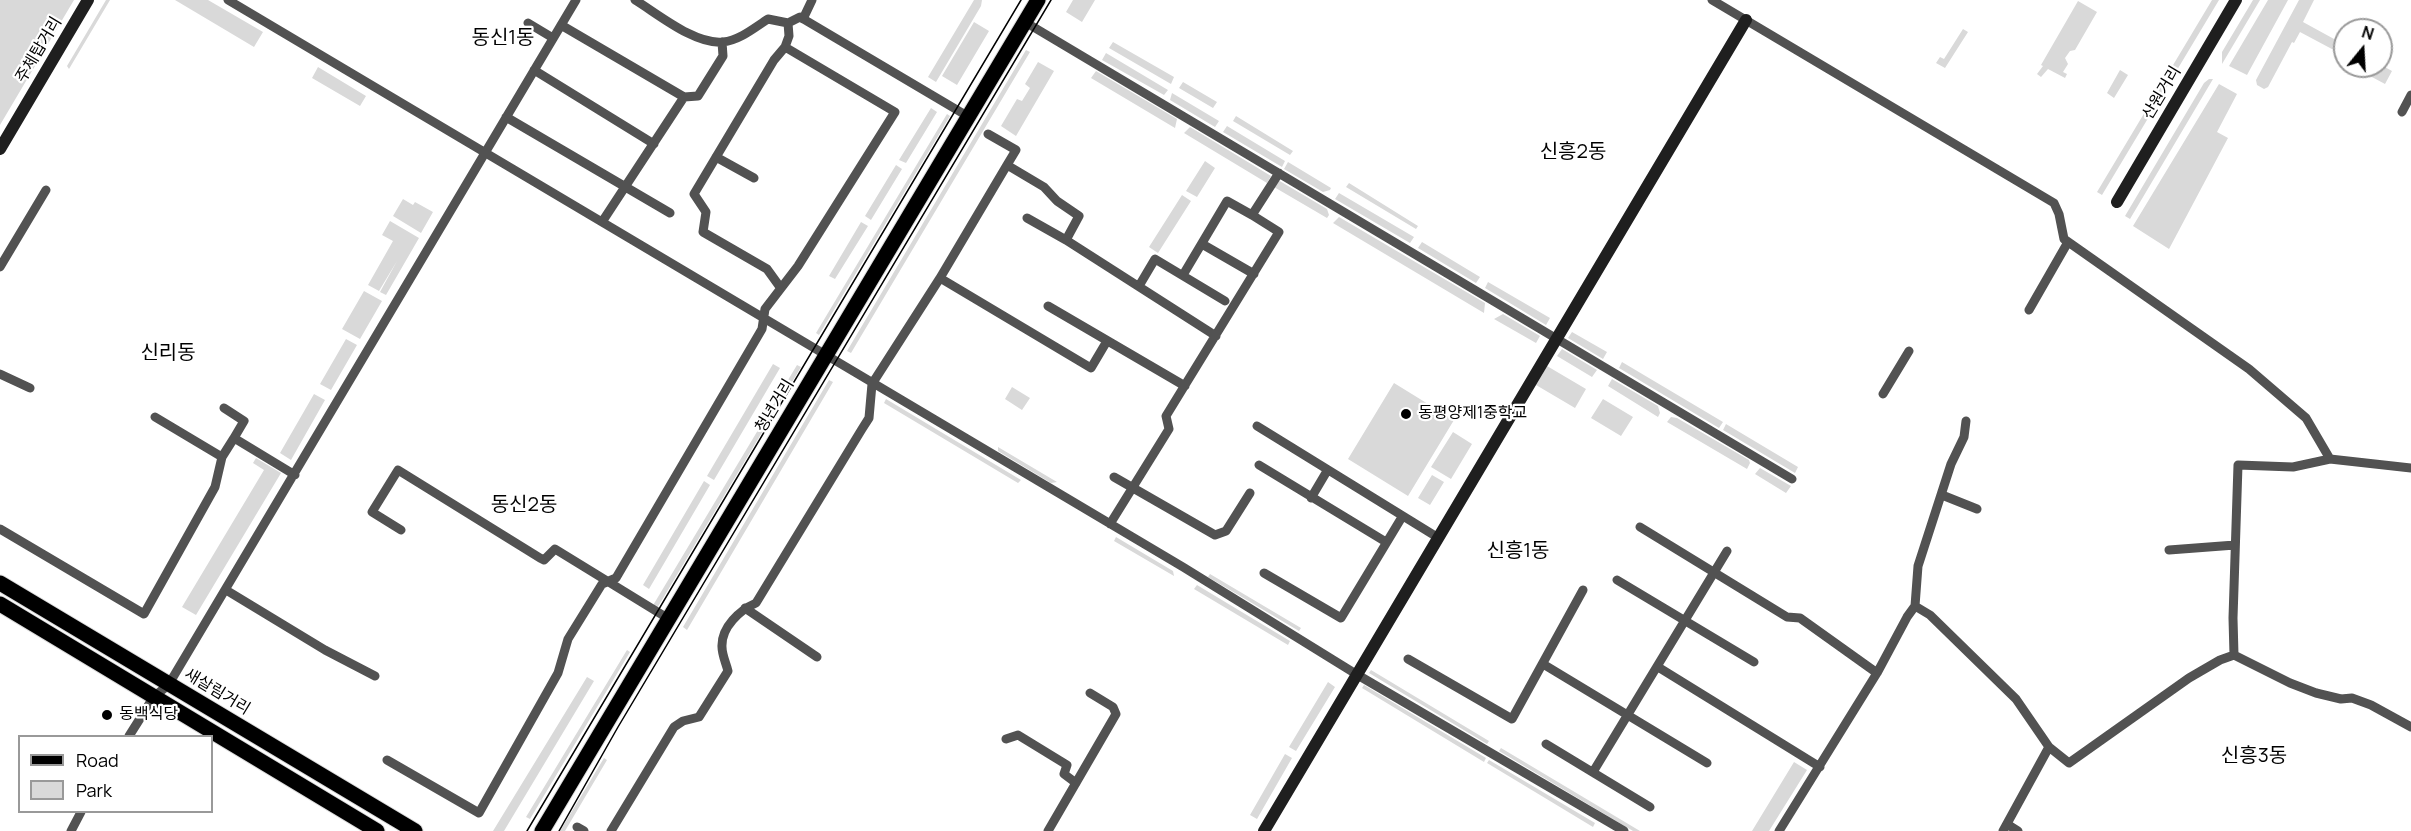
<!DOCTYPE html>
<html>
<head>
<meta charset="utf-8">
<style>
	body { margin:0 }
	#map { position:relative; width:2411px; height:831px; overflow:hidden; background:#fff; font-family:Manrope,sans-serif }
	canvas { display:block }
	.legend { position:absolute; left:18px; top:735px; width:195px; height:78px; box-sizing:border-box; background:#fff; border:2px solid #999; margin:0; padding:8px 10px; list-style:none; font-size:18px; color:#000 }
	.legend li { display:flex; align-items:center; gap:12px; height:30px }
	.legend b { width:30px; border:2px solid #999 }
	.north { position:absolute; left:2333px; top:18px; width:60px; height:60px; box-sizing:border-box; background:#fff; border:2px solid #999; border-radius:50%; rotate:18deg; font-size:16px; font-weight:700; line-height:24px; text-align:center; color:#000 }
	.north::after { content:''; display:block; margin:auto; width:21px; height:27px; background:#000; clip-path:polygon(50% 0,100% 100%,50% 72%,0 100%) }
</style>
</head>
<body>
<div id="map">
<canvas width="2411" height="831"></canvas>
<ul class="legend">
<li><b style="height:8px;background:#000"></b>Road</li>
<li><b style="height:16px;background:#d9d9d9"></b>Park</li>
</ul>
<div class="north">N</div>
</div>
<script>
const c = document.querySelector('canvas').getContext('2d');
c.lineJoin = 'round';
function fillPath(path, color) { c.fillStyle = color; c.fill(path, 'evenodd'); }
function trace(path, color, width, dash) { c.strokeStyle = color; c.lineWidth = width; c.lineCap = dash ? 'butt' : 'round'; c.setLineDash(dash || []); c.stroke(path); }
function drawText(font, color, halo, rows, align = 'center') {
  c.font = font + ' Manrope,"Noto Sans KR",sans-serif'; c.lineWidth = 4.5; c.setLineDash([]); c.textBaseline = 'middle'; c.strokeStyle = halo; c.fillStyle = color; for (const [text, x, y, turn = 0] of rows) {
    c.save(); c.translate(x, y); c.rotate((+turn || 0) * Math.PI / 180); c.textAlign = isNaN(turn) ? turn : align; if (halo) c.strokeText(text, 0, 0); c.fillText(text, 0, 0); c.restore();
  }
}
const green = new Path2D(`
	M0,0H74L0,125Z
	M106,0H110L69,69L67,66Z
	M175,0H208L263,32L254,47Z
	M974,0H982L981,6L936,82L928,77Z
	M1073,0H1095L1082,22L1066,12Z
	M2212,0H2219L2102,195L2097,192Z
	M2253,0H2260L2222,64V52Z
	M2268,0H2288L2247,75L2229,66Z
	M2299,0H2314L2303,22L2345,45V56L2300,32L2294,43L2292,42L2268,87L2264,89L2257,85L2256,80Z
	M2078,1L2097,12L2075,50L2070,51L2065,58L2068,64L2063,72L2067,74L2065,78L2048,69L2041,77L2037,74L2043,66L2041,65Z
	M974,22L989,31L957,85L942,76Z
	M1963,29L1968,32L1945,68L1936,63L1940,57L1944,59Z
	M1113,42L1174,77L1171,84L1109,48Z
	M1026,50L1030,52L851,353L847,351Z
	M1106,53L1168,90L1164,95L1102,60Z
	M1038,62L1054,71L1016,136L1001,126L1017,99L1022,101L1030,88L1025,84Z
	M2381,65L2392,71L2385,84L2357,69L2353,75L2350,73L2353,66Z
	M318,67L366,96L360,106L312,78Z
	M2120,70L2128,75L2114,98L2107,93Z
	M1096,71L1177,119L1175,128L1091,78Z
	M2209,79H2213L2130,219L2125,216L2204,83Z
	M1183,82L1217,102L1213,108L1179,88Z
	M2219,84L2237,94L2217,132L2228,138L2169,249L2133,226Z
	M1172,93L1219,121L1215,127L1170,100Z
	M931,108L937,112L906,163L899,160Z
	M947,114L950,116L819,335L816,333Z
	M1236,116L1293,151L1290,155L1233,121Z
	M1227,126L1285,161L1282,167L1223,132Z
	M1190,127L1271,176L1267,183L1184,133Z
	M1205,161L1215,168L1197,197L1186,191Z
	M1288,162L1331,188L1330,190L1323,192L1284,169Z
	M896,165L902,169L871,220L865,216Z
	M1278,180L1327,209L1329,215L1327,218L1274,187Z
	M1349,183L1418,226L1416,229L1346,187Z
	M1339,193L1414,237L1410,243L1335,199Z
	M1182,195L1191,201L1158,253L1149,247Z
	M403,199L413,205L415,202L433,212L421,233L393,216Z
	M1339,217L1485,303L1484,313L1333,223Z
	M390,221L419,238L386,295L380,292L397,261L379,291L368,285L393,241L382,235Z
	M861,222L868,226L835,279L829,276Z
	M1422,242L1480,277L1476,283L1418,248Z
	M1488,282L1550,318L1546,325L1485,288Z
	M364,291L382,301L360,339L342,329Z
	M1503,314L1540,336L1536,343L1494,319Z
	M1572,332L1607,352L1603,359L1568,338Z
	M346,339L357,345L331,390L320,384Z
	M1562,349L1597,370L1592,377L1557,356Z
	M1622,362L1723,422L1719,428L1619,368Z
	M773,364L780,368L714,480L707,476Z
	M797,365L801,367L656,610L652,607Z
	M1547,366L1586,389L1575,408L1536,385Z
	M1612,379L1658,406L1660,413L1658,417L1608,386Z
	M829,380L833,382L687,630L683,627Z
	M1394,383L1454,420L1408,496L1348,459Z
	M1012,387L1030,398L1022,410L1005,399Z
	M314,394L325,400L291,460L280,453Z
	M886,399L1021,480L1018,483L884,403Z
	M1603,399L1633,417L1621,436L1591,418Z
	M1671,417L1677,418L1749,460L1750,463L1747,469L1667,422Z
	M1726,424L1798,467L1795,473L1723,430Z
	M1453,432L1472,444L1451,479L1431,467Z
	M998,447L1057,482L1051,483L998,451Z
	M256,458L281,473L196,615L182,607L264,470L253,463Z
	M1760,468L1791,486L1786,493L1755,474Z
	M1432,475L1444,482L1430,505L1418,498Z
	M704,481L710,485L649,589L643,585Z
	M1116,537L1173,571L1174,576L1114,541Z
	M1210,574L1301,628L1299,631L1208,577Z
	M1197,585L1290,641L1288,645L1194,589Z
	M627,650L630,652L530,819L526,817Z
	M1371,670L1489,741L1487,744L1369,673Z
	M587,677L594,681L504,831H493Z
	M1328,682L1335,687L1296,751L1289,747Z
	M1364,685L1486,758L1484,762L1362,688Z
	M1501,748L1640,831H1633L1499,751Z
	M1285,754L1292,758L1257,819L1250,815Z
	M604,758L607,760L565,831H560Z
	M1489,760L1595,823L1593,827L1487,763Z
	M1794,762L1807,770L1769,831H1752Z`);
const street = new Path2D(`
	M228,0L1183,567L1356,674L1624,831
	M635,0C658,14 695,45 723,42C740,40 754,28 768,19L788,23L789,36L785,47
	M1712,0L2054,203L2059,214L2064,239L2249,369L2306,418L2330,459
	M803,19L812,0
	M1025,22L1792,479
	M528,23L553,38
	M788,23L800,17L969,117
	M561,25L684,97L698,96L723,56L722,42
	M534,70L654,144
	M2402,112L2411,95
	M506,117L670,213
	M988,134L1016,150L1007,165L1044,187L1057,201L1079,216L1066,240
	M716,157L754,178
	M1027,218L1066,240L1216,336
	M602,222L684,97
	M1202,244L1254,274
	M0,267L46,190
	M1183,275L1227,201L1252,215
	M940,278L1007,165
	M1139,286L1155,259L1225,301
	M1048,306L1185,386
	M2029,310L2068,242
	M0,374L30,388
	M1883,394L1909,351
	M224,408L244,421L234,438
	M155,417L222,457L234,438L295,475
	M1257,426L1437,537
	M1259,465L1386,542
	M1114,477L1215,535L1226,531L1250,493
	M1942,495L1977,509
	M1311,498L1327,471
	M1110,524L1169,429L1166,416L1279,232L1252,215L1279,173
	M1640,527L1787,617L1800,618L1877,673
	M0,529L144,614L215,487L222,457
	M401,530L372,512L398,470L540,558L544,560L555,549L669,619
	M2169,550L2235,545
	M1264,573L1341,618L1402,517
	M1617,580L1754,662
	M226,590L325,650L375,676
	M1915,606L1930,615L2016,699L2049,747L2069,763L2189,678L2220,660L2234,655L2290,683L2316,693L2341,699L2352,698L2371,705L2411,727
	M745,608L817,657
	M2234,655L2233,618L2238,465L2293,467L2330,459L2411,468
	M1408,659L1512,719L1583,590
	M1543,664L1707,763
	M1658,667L1820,767
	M129,736L153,698L169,684L576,0
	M1006,739L1018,735L1067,765L1064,774L1076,783
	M1546,744L1650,807
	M387,760L479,813L558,673L568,639L602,584L616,578L762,329L765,309L798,266L895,112L785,47L774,60L694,194L706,212L703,232L767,269L780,287
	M1593,772L1727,551
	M2007,824L2018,831
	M577,827L584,831
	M71,831L81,812
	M611,831L674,727L683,721L699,717L728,671C726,663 722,655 722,647C721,627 740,610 756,603L862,429L869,418L872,384L940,278L1091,368L1107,341
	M1048,831L1116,714L1113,707L1090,693
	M1779,831L1877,673L1907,617L1915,606L1918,566L1951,464L1964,437L1966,421
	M2003,831L2049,747`);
const secondary = new Path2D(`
	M0,149L88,0
	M2117,202L2236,0
	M1264,831L1746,20`);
const primary = new Path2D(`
	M0,583L415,831
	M0,604L377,831
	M542,831L1038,0`);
const tram = new Path2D(`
	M527,831L1021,0
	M559,831L618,727L1051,0`);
const markers = [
	[1406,414,6,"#000"],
	[107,715,6,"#000"]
];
const streetNames = [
	["주체탑거리",39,50,-59],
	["산원거리",2162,93,-59],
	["청년거리",775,406,-59],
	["새살림거리",217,692,31]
];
const poiNames = [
	["동평양제1중학교",1418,414],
	["동백식당",119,715]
];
const quarterNames = [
	["동신1동",503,38],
	["신흥2동",1573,152],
	["신리동",168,353],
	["동신2동",524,505],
	["신흥1동",1518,551],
	["신흥3동",2254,756]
];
fillPath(green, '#d9d9d9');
trace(primary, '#dbdbdb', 17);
trace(street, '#525252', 9);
trace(secondary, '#1f1f1f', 12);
trace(primary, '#000', 15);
trace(tram, '#000', 1.5);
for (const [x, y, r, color] of markers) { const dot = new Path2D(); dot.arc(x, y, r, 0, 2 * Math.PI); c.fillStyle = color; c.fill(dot); trace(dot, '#fff', 2); }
drawText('16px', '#000', '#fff', streetNames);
drawText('16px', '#000', '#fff', poiNames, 'left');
drawText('20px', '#000', '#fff', quarterNames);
</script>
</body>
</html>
